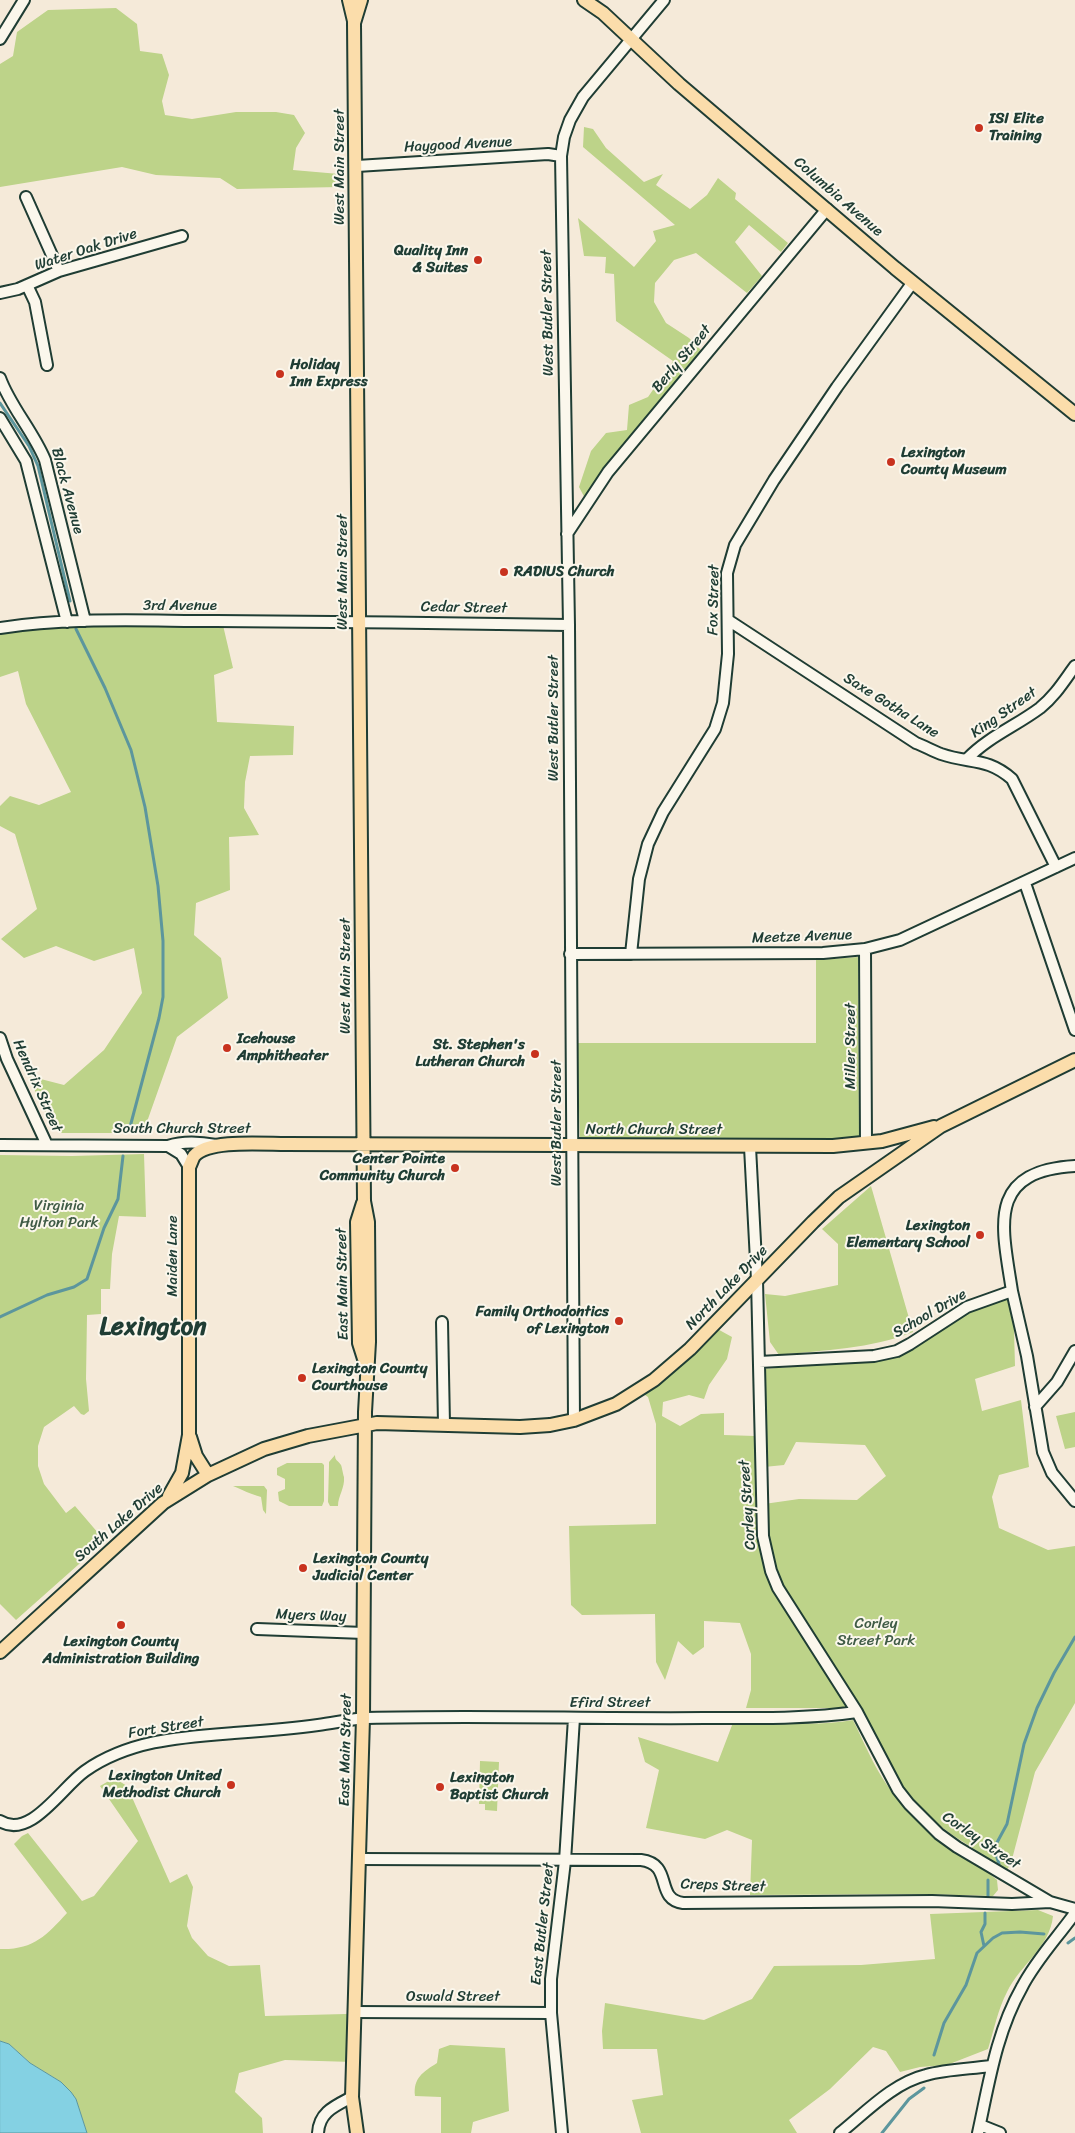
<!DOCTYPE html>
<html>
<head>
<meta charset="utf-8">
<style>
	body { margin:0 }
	canvas { display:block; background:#f5ead9 }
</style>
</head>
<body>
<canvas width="1075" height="2133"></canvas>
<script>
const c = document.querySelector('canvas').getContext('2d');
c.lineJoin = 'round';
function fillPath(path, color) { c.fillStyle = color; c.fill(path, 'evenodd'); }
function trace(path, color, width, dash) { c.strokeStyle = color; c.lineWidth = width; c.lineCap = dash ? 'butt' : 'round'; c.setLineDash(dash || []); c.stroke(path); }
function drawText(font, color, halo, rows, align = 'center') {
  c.font = font + ' Sriracha,sans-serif'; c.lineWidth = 4; c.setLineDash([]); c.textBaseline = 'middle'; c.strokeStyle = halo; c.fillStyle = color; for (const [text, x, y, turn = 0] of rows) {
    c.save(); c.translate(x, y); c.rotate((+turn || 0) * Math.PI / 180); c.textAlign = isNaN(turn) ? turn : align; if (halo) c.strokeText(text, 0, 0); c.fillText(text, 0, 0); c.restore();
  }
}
const green = new Path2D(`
	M116,8L137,24L140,51L162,54L169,75L162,101L165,115L192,119L236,112H276L294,115L305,133L296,148L293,170L339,174L340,187L237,189L220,178L156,175L122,167L0,187V64L13,56L17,32L48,10Z
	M584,127L593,129L606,148L644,182L663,174L656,185L690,209L707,195L718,178L736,193L735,199L788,243L781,252L749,225L735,242L762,276L747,293L696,253L674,260L655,283L654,302L666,323L689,338L705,354L587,502L579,487L591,451L606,433L627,430L629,405L648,397L673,361L616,321L614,274L605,273L606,257L584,256L578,218L634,267L656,241L653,231L675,225L583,147Z
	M222,621L233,668L214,675L217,722L294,726L293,755L250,756L245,782L244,808L259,835L229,837L230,890L196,903L194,935L221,958L228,998L177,1037L143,1133H62C48,1124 35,1091 29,1076L64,1085L104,1050L142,993L134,948L94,961L56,946L24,958L1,939L37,909L15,834L0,826V806L10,796L39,805L71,792L26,704L18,671L0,677V628Z
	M858,957L859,1138L788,1140L580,1138L577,1043H816V960Z
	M144,1154L146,1217L119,1216L112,1254L110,1289H101V1314L87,1315L86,1379L89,1411L84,1415L81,1414L74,1406L44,1427L38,1446V1466L44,1484L66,1513L75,1506L105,1541L16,1620L0,1604V1155L72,1156Z
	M871,1186L913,1332C871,1349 824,1350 779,1355L770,1342L765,1294L785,1296L838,1285V1244L822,1229Z
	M1013,1295L1015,1366L975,1379L982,1411L1021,1400L1029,1467L999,1475L992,1497L999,1528L1048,1550L1075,1546V1703L1035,1772L1011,1863L1007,1870C968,1844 930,1826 902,1787L845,1683L812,1634L789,1603L767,1554L764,1504L799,1499L857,1500L886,1476L865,1445L796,1442L784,1465L764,1467L762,1369L875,1361L969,1309Z
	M712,1326L732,1337L727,1359L709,1385L704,1399L689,1395L663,1402L662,1416L680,1426L701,1414L724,1413V1435L755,1436L760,1505L785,1605L838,1690L847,1708H746L751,1690V1654L740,1623L704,1621V1647L693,1655L678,1641L665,1680L656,1662L655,1614L582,1615L571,1605L569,1526L656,1524V1424L648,1397L639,1391Z
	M1075,1412V1447L1065,1449L1056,1416Z
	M335,1455C335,1461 338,1460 341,1465C342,1467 343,1475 344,1477C345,1488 338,1496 338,1506H330L328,1502L329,1466V1462Z
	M287,1463H322L324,1465V1501L322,1506H289L279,1501L278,1492L285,1489V1479L277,1475V1468Z
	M233,1486H264L267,1490L266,1514L263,1510L261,1497C250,1494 243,1490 233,1486Z
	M734,1720C773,1722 814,1727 853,1720C864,1742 873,1765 887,1785C913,1823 954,1847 991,1875L997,1880L998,1890L993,1896L924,1894L750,1895L752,1840L727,1830L705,1839L646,1828L659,1770L645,1762L638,1737L718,1762Z
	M480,1761L499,1762L497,1811L485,1810V1804H479Z
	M114,1778L127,1786L170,1883L187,1874L193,1887L187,1926L192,1938L208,1956L229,1966L260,1965L265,2016L346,2014L354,2012L353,2062L285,2060L239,2073L235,2092L262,2118L263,2133H87L76,2099L61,2082L30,2063L9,2044L0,2041V1949C33,1950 46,1936 67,1913L14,1844L22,1836L28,1833L82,1901L94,1896L138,1841L100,1786Z
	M1038,1910L1053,1916C1050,1947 1020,1965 1007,1992C998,2009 994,2030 988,2049L947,2065L920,2067L900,2072L886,2051L873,2047L830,2089L789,2120L797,2133H641L632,2100L663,2095L657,2049H603L602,2031L605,2003L704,2020L752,1999L774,1966L861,1965L935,1959L930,1914Z
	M450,2045L505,2048L509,2111L473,2122L471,2133H441V2097L415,2096C413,2078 423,2072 437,2063L439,2049Z`);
const water = new Path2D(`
	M0,2041L9,2044L30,2063L61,2082L71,2092L76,2099L87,2133H0Z`);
const stream = new Path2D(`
	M0,403L29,446L38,466L70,601
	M76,629L105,688L131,750L145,807L158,886L163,941V997L159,1018L130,1127
	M0,1317L47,1295L74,1287L87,1279L104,1228L118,1199L123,1156
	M999,1864L994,1848L1007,1824L1024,1744L1037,1708L1054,1673L1075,1637
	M988,1896V1880
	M1068,1943L1075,1938
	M984,1946L981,1932L985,1924V1913
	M934,2055L944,2023L966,1985L977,1953L993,1938L1002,1933L1020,1932L1044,1934
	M882,2133L909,2099L924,2088`);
const minor = new Path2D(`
	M0,39L24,0
	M357,166L548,154L561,156
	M26,197L59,271
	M27,285L35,302L47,365
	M0,293L18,289L59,271L182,236
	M0,378C10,406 33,431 45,460L85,621
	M0,418L26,461L67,622
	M567,534L608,472L827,209
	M728,620L916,743C924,746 933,751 941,754C970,764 987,757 1012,779L1056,867
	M0,628C71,617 144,621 216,621C334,622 451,623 569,625
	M967,759C988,737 1016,726 1040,708C1055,696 1064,681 1075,666
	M1025,883L1075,1030
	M865,949L866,1143
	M570,954L823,953L865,949L900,940L1075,858
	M631,954L639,879L648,844L663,812L715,729L723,703L728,654L727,573L735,545L774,480L837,387L913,282
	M0,1038L7,1059L47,1145
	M0,1145L168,1146C183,1141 200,1142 216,1145
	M168,1146L181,1154L189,1167
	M750,1147L757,1280L763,1536L771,1571L778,1588L857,1712L898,1790L909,1804L939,1834L957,1847L1050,1902L1075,1909
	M1012,1291C1002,1226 986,1171 1075,1166
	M442,1322L444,1424
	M759,1362L874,1356L897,1351L910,1344L967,1307L1012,1291L1027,1356L1043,1452L1052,1473L1075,1501
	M1035,1407L1057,1382L1075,1351
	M574,1420L569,625L561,156L564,137L570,120L583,97L664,0
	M257,1629L364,1633
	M0,1821C30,1840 61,1788 85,1771C129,1740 182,1737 234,1733C262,1731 290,1729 318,1725C334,1723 351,1719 367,1718C479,1715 593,1719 705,1718C756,1718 807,1719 857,1712
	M359,1859L641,1860C674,1864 654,1899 683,1903L932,1901L1012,1904L1050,1902
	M354,2012L551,2013
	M980,2125L1000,2133
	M318,2133C319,2112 335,2106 352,2097
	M562,2133L551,2013V1979L565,1861L574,1718
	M840,2133C866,2112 893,2083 926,2075C947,2069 970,2069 991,2066
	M978,2133C989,2083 996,2033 1022,1987C1036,1960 1057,1938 1075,1913`);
const major = new Path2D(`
	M349,0L354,21
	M584,0L603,13L679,84L895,268L1075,414
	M363,1203L357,1222L359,1343L365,1362
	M190,1437L196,1456L208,1475
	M169,1496L182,1473L189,1435V1167C191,1164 192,1159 194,1156C208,1139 264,1144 286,1144L833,1146L882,1141L934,1127
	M0,1652L163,1503L208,1475L264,1449L308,1436L377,1423L520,1427L550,1425L574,1420L616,1404L654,1380L690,1349L813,1222L839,1197L941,1126L1075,1060
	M357,2133L352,2097L363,1718L365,1412L369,1342L368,1222L364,1201L354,23L361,0`);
const markers = [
	[979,128,5,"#c8321e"],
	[478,260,5,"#c8321e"],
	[280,374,5,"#c8321e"],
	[891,462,5,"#c8321e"],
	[504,572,5,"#c8321e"],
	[227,1048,5,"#c8321e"],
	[535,1054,5,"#c8321e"],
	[455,1168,5,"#c8321e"],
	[980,1235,5,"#c8321e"],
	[619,1321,5,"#c8321e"],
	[302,1378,5,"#c8321e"],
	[303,1568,5,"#c8321e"],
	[121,1625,5,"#c8321e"],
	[231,1785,5,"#c8321e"],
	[440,1787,5,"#c8321e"]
];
const poiNames = [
	["ISI Elite",989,119],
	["Training",989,136],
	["Quality Inn",468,251,"right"],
	["& Suites",468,268,"right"],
	["Holiday",290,365],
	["Inn Express",290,382],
	["Lexington",901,453],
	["County Museum",901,470],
	["RADIUS Church",514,572],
	["Icehouse",237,1039],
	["Amphitheater",237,1056],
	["St. Stephen's",525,1045,"right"],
	["Lutheran Church",525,1062,"right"],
	["Center Pointe",445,1159,"right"],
	["Community Church",445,1176,"right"],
	["Lexington",970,1226,"right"],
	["Elementary School",970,1243,"right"],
	["Family Orthodontics",609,1312,"right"],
	["of Lexington",609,1329,"right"],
	["Lexington County",312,1369],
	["Courthouse",312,1386],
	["Lexington County",313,1559],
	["Judicial Center",313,1576],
	["Lexington County",121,1642,"center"],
	["Administration Building",121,1659,"center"],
	["Lexington United",221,1776,"right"],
	["Methodist Church",221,1793,"right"],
	["Lexington",450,1778],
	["Baptist Church",450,1795]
];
const streetNames = [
	["Haygood Avenue",458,145,-3],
	["West Main Street",340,167,-90],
	["Columbia Avenue",838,197,41],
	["Water Oak Drive",86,250,-18],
	["West Butler Street",548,313,-91],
	["Berly Street",682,359,-50],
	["Black Avenue",67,491,75],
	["West Main Street",343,572,-90],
	["Fox Street",714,600,-89],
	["3rd Avenue",180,606],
	["Cedar Street",464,608,1],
	["Saxe Gotha Lane",891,706,32],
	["King Street",1004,713,-35],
	["West Butler Street",554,718,-90],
	["Meetze Avenue",802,937,-2],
	["West Main Street",346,976,-90],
	["Miller Street",851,1046,-90],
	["Hendrix Street",37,1086,66],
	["West Butler Street",557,1123,-90],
	["South Church Street",182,1129],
	["North Church Street",654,1130],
	["Maiden Lane",173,1256,-90],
	["East Main Street",343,1284,-91],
	["North Lake Drive",727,1288,-46],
	["School Drive",930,1314,-30],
	["Corley Street",748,1505,-94],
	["South Lake Drive",119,1523,-41],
	["Myers Way",311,1616,2],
	["Efird Street",610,1703],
	["Fort Street",166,1728,-9],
	["East Main Street",346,1750,-89],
	["Corley Street",981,1841,34],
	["Creps Street",723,1886,2],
	["East Butler Street",543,1924,-84],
	["Oswald Street",453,1997]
];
const parkNames = [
	["Virginia",59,1206],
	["Hylton Park",59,1223],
	["Corley",876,1624],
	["Street Park",876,1641]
];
const townNames = [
	["Lexington",153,1328]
];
fillPath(green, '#bdd389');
fillPath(water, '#84d1e3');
trace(water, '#5c969d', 1);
trace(stream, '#5c969d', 3);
trace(minor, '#1f3d34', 14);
trace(major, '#1f3d34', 16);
trace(minor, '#fbf7ec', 10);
trace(major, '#fbddab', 12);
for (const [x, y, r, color] of markers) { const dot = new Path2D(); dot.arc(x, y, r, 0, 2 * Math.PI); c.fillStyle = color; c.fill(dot); trace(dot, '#fbf7ec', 2); }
drawText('bold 15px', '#1f3d34', '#fbf7ec', poiNames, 'left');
drawText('15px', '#1f3d34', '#fbf7ec', streetNames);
drawText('15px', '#3f5b45', '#fbf7ec', parkNames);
drawText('bold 25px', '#1f3d34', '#fbf7ec', townNames);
</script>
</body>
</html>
